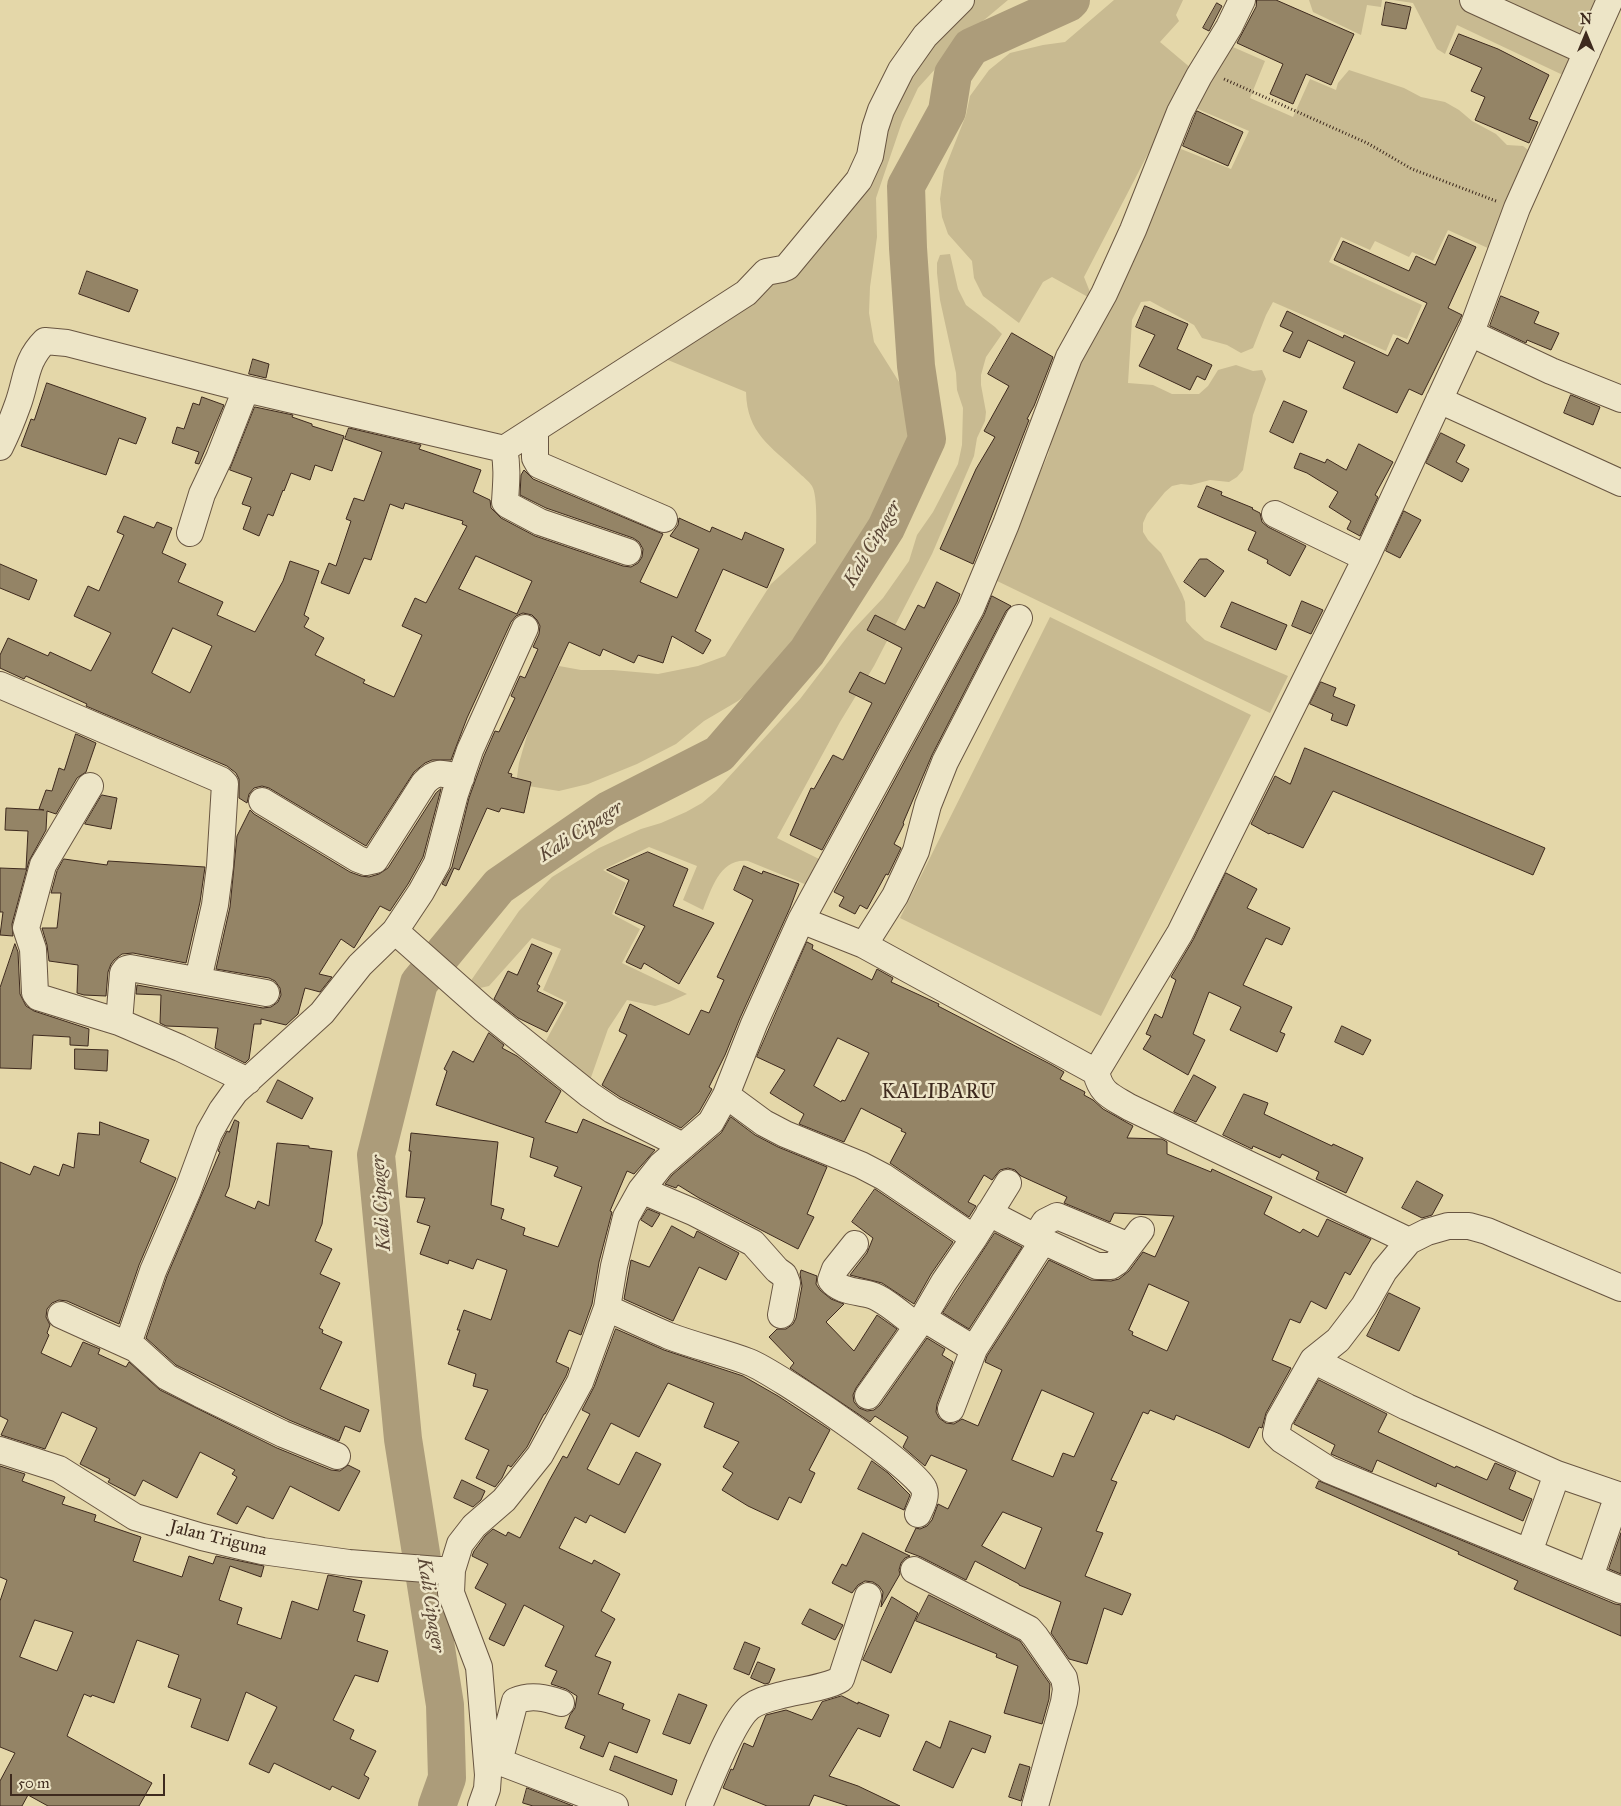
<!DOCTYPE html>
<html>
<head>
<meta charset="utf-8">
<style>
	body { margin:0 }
	#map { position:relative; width:1621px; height:1806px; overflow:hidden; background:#e4d7a9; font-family:"IM FELL Great Primer",serif }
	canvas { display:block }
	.north { position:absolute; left:1561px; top:10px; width:50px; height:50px; -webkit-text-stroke:4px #ede5c7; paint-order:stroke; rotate:0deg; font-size:14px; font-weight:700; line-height:20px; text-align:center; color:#3e2a1e }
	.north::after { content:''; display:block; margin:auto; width:18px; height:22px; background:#3e2a1e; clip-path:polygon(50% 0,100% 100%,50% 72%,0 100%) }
	.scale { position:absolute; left:10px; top:1774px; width:155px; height:22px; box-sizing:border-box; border:2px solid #3e2a1e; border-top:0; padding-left:6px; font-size:15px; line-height:18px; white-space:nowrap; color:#3e2a1e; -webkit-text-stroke:4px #ede5c7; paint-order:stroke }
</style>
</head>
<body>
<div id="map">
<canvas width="1621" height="1806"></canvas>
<div class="north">N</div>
<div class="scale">50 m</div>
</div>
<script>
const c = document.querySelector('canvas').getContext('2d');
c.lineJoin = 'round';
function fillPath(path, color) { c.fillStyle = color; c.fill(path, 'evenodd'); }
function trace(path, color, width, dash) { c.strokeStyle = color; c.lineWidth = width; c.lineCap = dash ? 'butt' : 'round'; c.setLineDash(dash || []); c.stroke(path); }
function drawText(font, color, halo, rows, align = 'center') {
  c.font = font + ' "IM FELL Great Primer",serif'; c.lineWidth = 5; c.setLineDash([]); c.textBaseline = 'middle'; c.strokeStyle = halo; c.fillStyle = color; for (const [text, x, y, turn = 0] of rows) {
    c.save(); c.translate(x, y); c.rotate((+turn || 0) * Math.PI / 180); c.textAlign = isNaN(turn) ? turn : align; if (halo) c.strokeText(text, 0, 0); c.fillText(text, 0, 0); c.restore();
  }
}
const green = new Path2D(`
	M973,0H1008L965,36L918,88L902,122L876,198L877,237L870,287L869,313L874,342L901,385L914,426L907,460L882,511L847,568L760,683L738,701L704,721L676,744L637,764L588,784L559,791L516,784L519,763L532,718L559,666L581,670H613L658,674L698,666L725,656L771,584L816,543C816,531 818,496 812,486C809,481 802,476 798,472C771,446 747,434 746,392L663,358L757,296L885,122L921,55Z
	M1114,0H1183L1176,15L1179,21L1160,42L1192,69L1084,277L1090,292L1088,297L1052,277L1043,282L1019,323L983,296L974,278L972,261L948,234L942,217L940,199L944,171L966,115L970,96L989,70L1010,53L1043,45L1065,42Z
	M1309,0H1382L1381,7L1367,5L1361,35L1313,12Z
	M1393,0H1464L1574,55L1565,76L1457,25L1445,54L1437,49L1413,3Z
	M1490,0H1595L1600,3L1584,42Z
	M1226,44L1265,61L1250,98L1293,117L1310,79L1336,90L1338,83L1349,70L1404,88L1421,97L1445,102L1459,110L1472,121L1496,134L1507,145L1523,146L1532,153L1490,249L1448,230L1433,261L1412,252L1409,257L1375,241L1370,250L1341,237L1329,262L1422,305L1407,339L1393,334L1386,351L1273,302L1266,315L1253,348L1241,353L1227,345L1202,338L1194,325L1150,301L1141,302L1132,320L1128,383L1153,385L1172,394H1199L1208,386L1218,370L1236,365L1253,371L1262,370L1266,379L1253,415L1243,470L1237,477L1229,482L1210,480L1191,485L1181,484L1172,486L1165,492L1147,514L1143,523V532L1148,540L1161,553L1182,594L1185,602L1186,621L1192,628L1205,640L1288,676L1270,713L993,579L1048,455L1069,377L1176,147L1231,169L1249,131L1193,107Z
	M950,254L958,289L966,305L995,327L1002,334L986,357L981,375V385L986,412L985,421L977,438L974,456L932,554L874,666L840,722L777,838L819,859L807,885L748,861C720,858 712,888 703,910L683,900L697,866L649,847L603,870L626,883L612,914L640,929L622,963L687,994L669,1002L655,1006L627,1000L608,1029L588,1086L543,1046L567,1002L543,990L561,949L532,938L489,986L471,990L470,982L519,911L552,877L599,848L641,829L661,823L686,812L702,803L716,791L800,699L851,632L883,598L909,561L917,535L933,512L958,464L962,445L963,408L957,390L956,373L940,300L937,273V263L940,255Z
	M1050,617L1251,715L1101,1016L900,918Z`);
const river = new Path2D(`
	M437,1806L447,1778L445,1705L403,1439L376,1155L419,983L499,886L609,810L719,754L807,652L886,528L927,439L916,366L908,248L906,186L947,111L953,74L971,47L1068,3L1071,0`);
const building = new Path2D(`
	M1257,0H1276L1354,34L1331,85L1306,74L1293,104L1270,94L1283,64L1237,43L1256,7Z
	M1386,2L1411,7L1406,29L1382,25Z
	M1217,3L1222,6L1209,31L1203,28Z
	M1459,34L1498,49L1549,75L1529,119L1538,122L1529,143L1475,120L1485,97L1471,91L1482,68L1450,54Z
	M1197,111L1243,132L1228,166L1183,146Z
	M1449,235L1476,247L1448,308L1462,315L1422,395L1409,389L1397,413L1343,388L1355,362L1308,340L1300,358L1283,351L1293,332L1280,326L1287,311L1343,338L1344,335L1388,356L1397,338L1408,344L1427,303L1334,260L1343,241L1409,271L1416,256L1435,265Z
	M87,271L138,290L129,312L79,294Z
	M1501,296L1539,312L1534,323L1559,333L1551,350L1527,340L1526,343L1490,326Z
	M1145,306L1188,324L1177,349L1212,365L1205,380L1197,376L1190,390L1139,366L1155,335L1136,327Z
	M1012,333L1053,357L1034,406L1027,419L1029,420L973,564L940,549L976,469L995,437L984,431L1009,386L988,374Z
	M253,359L269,364L266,378L249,374Z
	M47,383L146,418L136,444L119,438L106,475L21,446L31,419L34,420Z
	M1571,395L1600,407L1593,425L1564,413Z
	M202,397L224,405L199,464L195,463L199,452L172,443L177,427L184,429L193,403L199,405Z
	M1284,401L1307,411L1293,443L1270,432Z
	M255,407L293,415L292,417L312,424V426L344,436L332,471L315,465L310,480L291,473L284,491L283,490L273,516L268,514L259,536L243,529L251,507L242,504L252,478L230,470Z
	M349,428L421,445L419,449L481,470L473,492L490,500L491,508L501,518L535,536L623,566L631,567L638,563L642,557L643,549L639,542L633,538L546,508L520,495L521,475L524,470L533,479L663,534L640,582L677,598L699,549L670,536L678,525L679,518L710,532L712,527L742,540L745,532L784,549L767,588L723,569L695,631L711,640L703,654L672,636L663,663L638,655L634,663L603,649L600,656L569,642L508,773L512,774L511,777L531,782L524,813L501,808L499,812L487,808L459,870L454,868L446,886L442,884L452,867L469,798L484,756L495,731L499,732L515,698L511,696L520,676L525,678L538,649L533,647L539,634L540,626L537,620L532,615L523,613L516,616L511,622L467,718L451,760H432L425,763L414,772L366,846L269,788L262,786L254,788L249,794L247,803L239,798V779L236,773L227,766L86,706L87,704L26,676L24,679L0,668V655L8,638L48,656L50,652L91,671L111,633L74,616L88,586L99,591L124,535L117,532L124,516L154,528L157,522L172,528L162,553L186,564L178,582L223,602L217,615L255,632L283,581L290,561L319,571L304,615L309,618L304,627L324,638L315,655L365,680L363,683L394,697L422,635L402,626L415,598L426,603L467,526L462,524L463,521L405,503L403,509L390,504L371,560L364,558L349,594L321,583L329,563L336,566L351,521L346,519L354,498L364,501L382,452L345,439ZM476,556L532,581L517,614L459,589ZM173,628L212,646L190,693L152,673Z
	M1441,433L1465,445L1456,462L1469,469L1462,482L1426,463Z
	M1359,444L1393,462L1375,495L1378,497L1360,536L1347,529L1351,521L1329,507L1338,492L1307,473L1294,468L1300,453L1325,463L1327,459L1346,470Z
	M1207,486L1222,492L1221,495L1253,508L1252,509L1260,513L1262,522L1268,527L1306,546L1290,576L1267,563L1268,560L1248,550L1256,532L1198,507Z
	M1404,511L1421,520L1400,558L1386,551Z
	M1200,559H1207L1224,571L1205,597L1184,582Z
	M0,564L37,580L29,600L0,588Z
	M937,582L960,594L957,602L822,850L790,835L811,788L814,789L833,755L843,760L872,703L849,692L860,672L885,684L902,648L867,630L875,615L905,630L918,605L924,608Z
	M992,596L1011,606L1006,611L932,755L903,823L904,824L894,844L901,848L888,875L886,874L867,909L860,905L855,914L839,906L844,897L834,892L984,615Z
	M1302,601L1323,610L1311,634L1292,626Z
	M1232,602L1287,625L1276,650L1221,627Z
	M1321,682L1336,688L1333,696L1355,705L1347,726L1331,720L1333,714L1310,704Z
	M76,734L96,743L86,772L77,778L56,814L47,811L46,830L29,861L12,924L13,936L0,935L3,912H0V868L26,869L28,831L5,830L6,808L44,810L39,809L46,790L52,791L59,768L64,770Z
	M1305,748L1545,848L1533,875L1333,791L1303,848L1270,833L1269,834L1251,824L1275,776L1290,784Z
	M441,789L423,857L408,884L390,911L380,906L354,948L341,939L319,974L332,977L320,992L305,988L298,1014L286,1025L261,1019V1024H254L249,1059L245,1063L215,1048L218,1028L166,1026L160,1023L161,995L136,994L137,985L263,1008L271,1007L278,1002L281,995L280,988L275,981L269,978L216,969L230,907L237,836L250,810L254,814L350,872L361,876L369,877L379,874L388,868L436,793Z
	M102,795L117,798L111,829L85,824Z
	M648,852L688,869L673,906L714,923L679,984L644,963L641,969L626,962L645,926L615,913L629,880L607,870Z
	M64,859L107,865L108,861L205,867L200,902L186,963L133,953L122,954L114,960L111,964L108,972L106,996L84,995L77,993L78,965L49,961L47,945L42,928H57L61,893H51L57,871Z
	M744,866L762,874L763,871L799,884L790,908L740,1018L725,1055L709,1087L712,1089L699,1112L681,1128L620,1097L602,1085L627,1035L619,1031L630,1004L689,1035L701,1010L709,1013L724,980L717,977L753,900L734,890Z
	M1226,873L1257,889L1247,908L1290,928L1282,945L1266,938L1243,985L1292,1007L1280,1032L1285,1034L1277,1052L1230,1030L1241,1007L1209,992L1193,1034L1205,1040L1188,1075L1143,1049L1151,1036L1146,1034L1155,1014L1162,1018L1176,980L1171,977L1193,940Z
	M807,942L813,945L812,949L872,980L877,969L893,978L891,982L939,1004L938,1006L1052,1065L1064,1072L1060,1079L1085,1092L1084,1095L1093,1100L1103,1109L1133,1126L1127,1138L1162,1139L1167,1142V1154L1211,1172L1212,1169L1272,1197L1264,1214L1300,1233L1303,1229L1318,1237L1327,1219L1371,1239L1350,1275L1345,1272L1326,1309L1311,1301L1300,1323L1290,1319L1272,1360L1291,1368L1266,1413L1262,1428L1259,1427L1249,1448L1220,1434L1176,1415L1174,1420L1150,1410L1148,1414L1143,1412L1111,1480L1117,1482L1096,1531L1103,1533L1085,1576L1131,1594L1122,1615L1104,1608L1087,1664L1069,1659L1051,1633L1061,1602L1019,1585V1584L975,1561L966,1580L921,1557L905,1551L916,1528L920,1529L927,1526L932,1520L938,1504L948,1509L967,1470L931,1455L925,1466L903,1447L908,1437L875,1416L870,1422L790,1368L794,1363L769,1337L777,1329H786L793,1324L796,1318L802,1286L800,1274L801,1270L817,1276L816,1284L820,1290L831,1299L844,1304L826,1322L854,1351L877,1315L897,1329L856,1388L853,1395L854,1402L859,1408L867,1411L874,1410L880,1405L927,1338L945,1349L942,1355L953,1362L937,1404L936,1412L939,1418L946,1423L954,1424L962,1419L978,1426L1002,1370L985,1362L987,1356L1049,1260L1091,1280L1111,1281L1119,1279L1129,1271L1143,1252L1155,1257L1174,1216L1114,1213L1110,1222L1064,1203L1067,1197L1021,1176L1015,1170L1008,1168L1000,1170L992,1180L984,1175L968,1202L976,1206L969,1217L890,1163L906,1133L901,1131L902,1129L861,1108L844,1142L799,1124L804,1114L770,1093L785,1070L757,1057ZM838,1038L869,1053L845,1101L842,1100L841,1102L814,1086ZM1149,1284L1189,1302L1167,1351L1132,1335L1133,1332L1129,1330ZM1042,1390L1094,1413L1074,1457L1063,1453L1053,1477L1012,1460ZM1003,1512L1042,1528L1025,1569L982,1546Z
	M15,944L18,952L20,994L26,1006L34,1011L89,1029L88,1046L70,1045V1037L33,1035L31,1069L0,1068V988Z
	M532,944L552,953L537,984L540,986L537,991L563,1003L547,1032L518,1018L494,999L508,971L517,975Z
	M1342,1026L1371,1040L1363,1055L1335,1042Z
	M489,1033L504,1045L502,1048L517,1056L561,1091L545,1122L577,1133L583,1119L655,1150L634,1174L627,1171L610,1211L612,1212L599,1262L592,1304L581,1335L569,1330L556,1362L569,1368L566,1376L545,1414H544L527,1447L511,1467L508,1465L502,1478L495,1487L476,1478L489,1450L465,1439L488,1390L473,1386L476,1374L448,1364L460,1330H457L464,1310L491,1320L507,1270L477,1259L473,1269L449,1260L448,1264L420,1254L430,1226L417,1222L425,1198L406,1197L411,1151H409L411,1133L498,1142L491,1205L504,1209L501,1219L525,1228L523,1235L558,1247L582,1187L554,1176L558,1167L530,1157L534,1138L436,1105L447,1071L444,1069L453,1051L473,1062Z
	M75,1049L108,1050L107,1071L75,1069Z
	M1194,1075L1216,1087L1196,1122L1174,1112Z
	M278,1080L313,1098L302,1119L267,1102Z
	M1244,1094L1268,1103L1264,1114L1332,1146L1333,1144L1363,1158L1346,1193L1316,1179L1319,1172L1282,1154L1280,1158L1253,1146L1252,1149L1223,1135Z
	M731,1117L755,1135L778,1147L827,1167L807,1214L814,1217L798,1249L699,1198L678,1185L676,1188L665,1184L672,1175L721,1133Z
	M235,1120L239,1122L229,1187L225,1196L255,1209L258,1201L269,1206L277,1143L309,1146V1148L332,1151L322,1224L315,1241L332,1249L320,1274L340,1283L319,1328L323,1330L322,1333L342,1342L320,1389L369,1410L360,1432L345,1426L339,1441L289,1420L176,1365L146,1338L167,1276L220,1152L218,1151L223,1139L227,1131L229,1132Z
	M100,1122L149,1140L140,1162L176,1178L139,1265L119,1324L67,1301L59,1300L52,1303L47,1309L46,1317L50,1325L47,1333L49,1335L41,1353L71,1367L83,1342L100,1349L98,1354L126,1367L129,1362L160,1390L277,1448L331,1470L340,1471L348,1465L360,1471L339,1511L290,1486L273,1519L247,1506L237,1524L217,1514L237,1477L232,1474L235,1470L200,1452L177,1498L143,1480L135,1496L108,1482L110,1479L80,1464L97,1428L62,1412L45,1449L1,1435L8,1420L0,1416V1162L30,1175L34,1166L59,1176L63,1164L74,1168L78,1133L99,1135Z
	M1417,1181L1443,1195L1432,1215L1422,1218L1402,1208Z
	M875,1189L953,1242L931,1274L914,1304L882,1283L850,1275L867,1253L873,1238L852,1222Z
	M648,1209L660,1214L652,1227L641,1220Z
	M672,1226L694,1238L697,1231L739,1253L726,1280L699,1267L673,1321L624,1299L631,1260L649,1267Z
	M995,1233L1022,1247L969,1329L943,1313Z
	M1389,1293L1420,1308L1399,1351L1367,1336Z
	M616,1329L664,1350L743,1376L778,1396L830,1430L809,1470L815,1473L801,1503L789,1497L778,1520L748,1506L722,1490L733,1473L723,1467L739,1442L704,1427L714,1403L668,1383L639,1437L611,1423L587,1469L619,1485L636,1452L661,1464L625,1533L590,1515L586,1523L575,1517L559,1548L592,1564L594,1560L620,1574L601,1611L615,1619L595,1656L611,1662L598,1694L624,1704L622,1709L650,1720L637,1753L609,1742L603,1757L580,1748L585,1736L565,1728L570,1715L575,1708L577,1696L566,1689L551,1684L557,1671L545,1666L564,1626L524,1605L504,1646L489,1639L506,1604L475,1588L488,1564L472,1556L474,1551L485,1536L493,1529L506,1536L508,1532L520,1538L549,1481L563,1456L567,1458L590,1414L582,1410L594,1387Z
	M1319,1380L1387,1414L1378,1432L1455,1468L1456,1466L1487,1480L1495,1463L1516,1472L1509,1489L1532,1499L1523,1521L1437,1483L1436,1487L1377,1460L1372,1472L1331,1454L1335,1445L1294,1424Z
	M872,1461L888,1473L910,1495L904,1510L858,1489Z
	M0,1466L25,1474L22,1481L65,1497L62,1504L96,1515L94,1521L141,1537L133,1561L182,1577L189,1556L213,1564L216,1556L264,1566L261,1577L230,1566L219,1600L242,1608L237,1624L281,1639L292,1601L318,1610L328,1575L362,1581L353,1611L365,1615L357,1641L388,1651L378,1682L355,1675L333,1720L354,1730L350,1739L376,1751L364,1775L369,1778L359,1799L332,1786L330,1790L274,1763L269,1773L249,1764L277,1707L246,1692L228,1741L191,1727L201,1699L168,1687L179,1655L137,1640L114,1703L92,1695L91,1697L84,1694L67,1736L152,1783L139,1806H48L28,1795L22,1806H0V1781L15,1753L0,1747V1601L7,1580L0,1577ZM35,1620L73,1632L57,1671L20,1657Z
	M462,1480L485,1491L481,1500L473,1507L454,1498Z
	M1319,1481L1615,1604L1621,1605V1636L1514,1589L1518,1581L1458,1554L1459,1552L1316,1488Z
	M863,1533L910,1556L905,1558L901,1563L899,1570L900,1574L881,1607L883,1592L879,1586L873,1582L865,1581L858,1585L852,1593L832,1583L842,1564L846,1566Z
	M1621,1533V1574L1609,1569Z
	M929,1595L1020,1641L1050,1684L1049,1699L1042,1724L1004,1713L1018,1666L996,1657L997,1654L916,1621Z
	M892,1597L918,1613L891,1673L863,1660Z
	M810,1609L843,1625L835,1640L802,1624Z
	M745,1642L760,1648L749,1675L734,1669Z
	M758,1662L775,1669L769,1683L765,1684L751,1678Z
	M679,1694L707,1705L690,1744L663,1734Z
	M842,1696L858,1704V1702L889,1715L880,1737L858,1728L829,1776L858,1786L900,1806H848L814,1795L809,1806H767L723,1788L731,1769L733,1770L744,1743L753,1747L766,1715L786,1710L812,1720L822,1702Z
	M950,1721L991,1736L985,1753L972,1748L953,1788L913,1770L926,1741L940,1748Z
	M615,1756L677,1780L672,1795L610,1770Z
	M1020,1764L1030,1767L1021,1801L1009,1797Z
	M527,1788L573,1806H533L523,1803Z`);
const path = new Path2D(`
	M1224,79L1367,143L1412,169L1496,201`);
const minor = new Path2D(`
	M1473,0L1587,52
	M1470,333L1551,371L1621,399
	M1439,400L1621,483
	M535,430V458L539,465L664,519
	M0,447C7,433 13,418 18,404C27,379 25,361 45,341L67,343L246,389L504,449L746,293L766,272L782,269L787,267L859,180L870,156L875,128L881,110L901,70L925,36L961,0
	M504,449C508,468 506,484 505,502L508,505L540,522L628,552
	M1275,514L1366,558
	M190,533L202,494L219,458L246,389
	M0,685L221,780L225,784L220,866L215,905L198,980
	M90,786L43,865L26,928L33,949L35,993L38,997L119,1022L180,1048L248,1081
	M262,801L358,859L366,862L375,860L424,783C437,769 444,774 461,778
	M801,920L864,945L1096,1072C1101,1094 1111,1096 1129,1107L1409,1241
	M395,931L483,1009L590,1095L612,1110L683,1146
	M864,945L895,896L916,851L928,805L945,762L1019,618
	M119,1022L123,973L126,969L130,968L266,993
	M1096,1072L1180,933L1366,558L1473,327L1517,208L1610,0
	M726,1095L764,1123L785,1134L861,1165L884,1177L974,1238
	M641,1190L693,1212L753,1243L777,1270L784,1275L787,1283L781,1315
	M989,1213L1043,1241L1097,1266H1111L1117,1262L1141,1230
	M1035,1238L1045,1222L1057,1216L1129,1246
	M855,1244L835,1269L831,1280C840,1292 858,1291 871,1295C885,1299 904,1317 917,1326
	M1621,1288L1487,1231L1469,1226H1448L1427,1232L1409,1241L1384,1271L1364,1306L1338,1340L1313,1360L1279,1420L1276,1434L1282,1440L1329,1470L1621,1590
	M607,1308C627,1317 648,1327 669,1336C695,1346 723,1352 749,1362C775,1372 917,1468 924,1489C927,1497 921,1507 918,1514
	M61,1315L136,1349L167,1377L200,1394L283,1434L337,1456
	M923,1318L974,1349
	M128,1344L153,1271L188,1190L209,1133L222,1110L235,1092L322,1013L360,965L395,931L421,892L437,863L455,794L470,750L525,628
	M1313,1360L1407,1407L1557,1474L1621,1496
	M868,1396L923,1318L944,1282L974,1238L1008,1183
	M951,1409L974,1349L1043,1241
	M0,1450L59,1469L135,1517L202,1537L262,1551L349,1563L439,1570H452
	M1529,1552L1557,1474
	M914,1570L1029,1629L1035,1636L1064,1678L1066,1689L1064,1702L1035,1806
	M1590,1577L1618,1495
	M487,1757L615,1806
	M499,1762L515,1701C531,1694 546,1698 561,1703
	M481,1806L487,1789L488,1775L479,1667L451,1593L452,1570L460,1544L474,1526L504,1500L540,1455L580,1382L607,1308L614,1266L626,1217L641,1190L661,1165L711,1122L726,1095L754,1024L801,920L971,608L1006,524L1069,357L1104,294L1133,230L1180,112L1199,76L1229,27L1242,0
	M699,1806C709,1783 732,1721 750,1707C759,1700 771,1698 782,1695C798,1691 829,1687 841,1679L868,1596`);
const streetNames = [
	["Jalan Triguna",218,1539,14]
];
const waterNames = [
	["Kali Cipager",873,544,-60],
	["Kali Cipager",581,832,-33],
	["Kali Cipager",382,1203,-94],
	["Kali Cipager",430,1605,81]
];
const quarterNames = [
	["KALIBARU",939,1093]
];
fillPath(green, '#c8ba91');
trace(river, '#ac9c7a', 38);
fillPath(building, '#948466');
trace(building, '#3e2a1e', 1);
trace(minor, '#685541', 28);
trace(path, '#3e2a1e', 3, [1, 2.5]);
trace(minor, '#ede5c7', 26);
drawText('18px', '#3e2a1e', '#ede5c7', streetNames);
drawText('italic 19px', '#5a4635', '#ede5c7', waterNames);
c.letterSpacing = '1px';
drawText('20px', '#3e2a1e', '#ede5c7', quarterNames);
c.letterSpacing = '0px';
</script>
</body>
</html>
